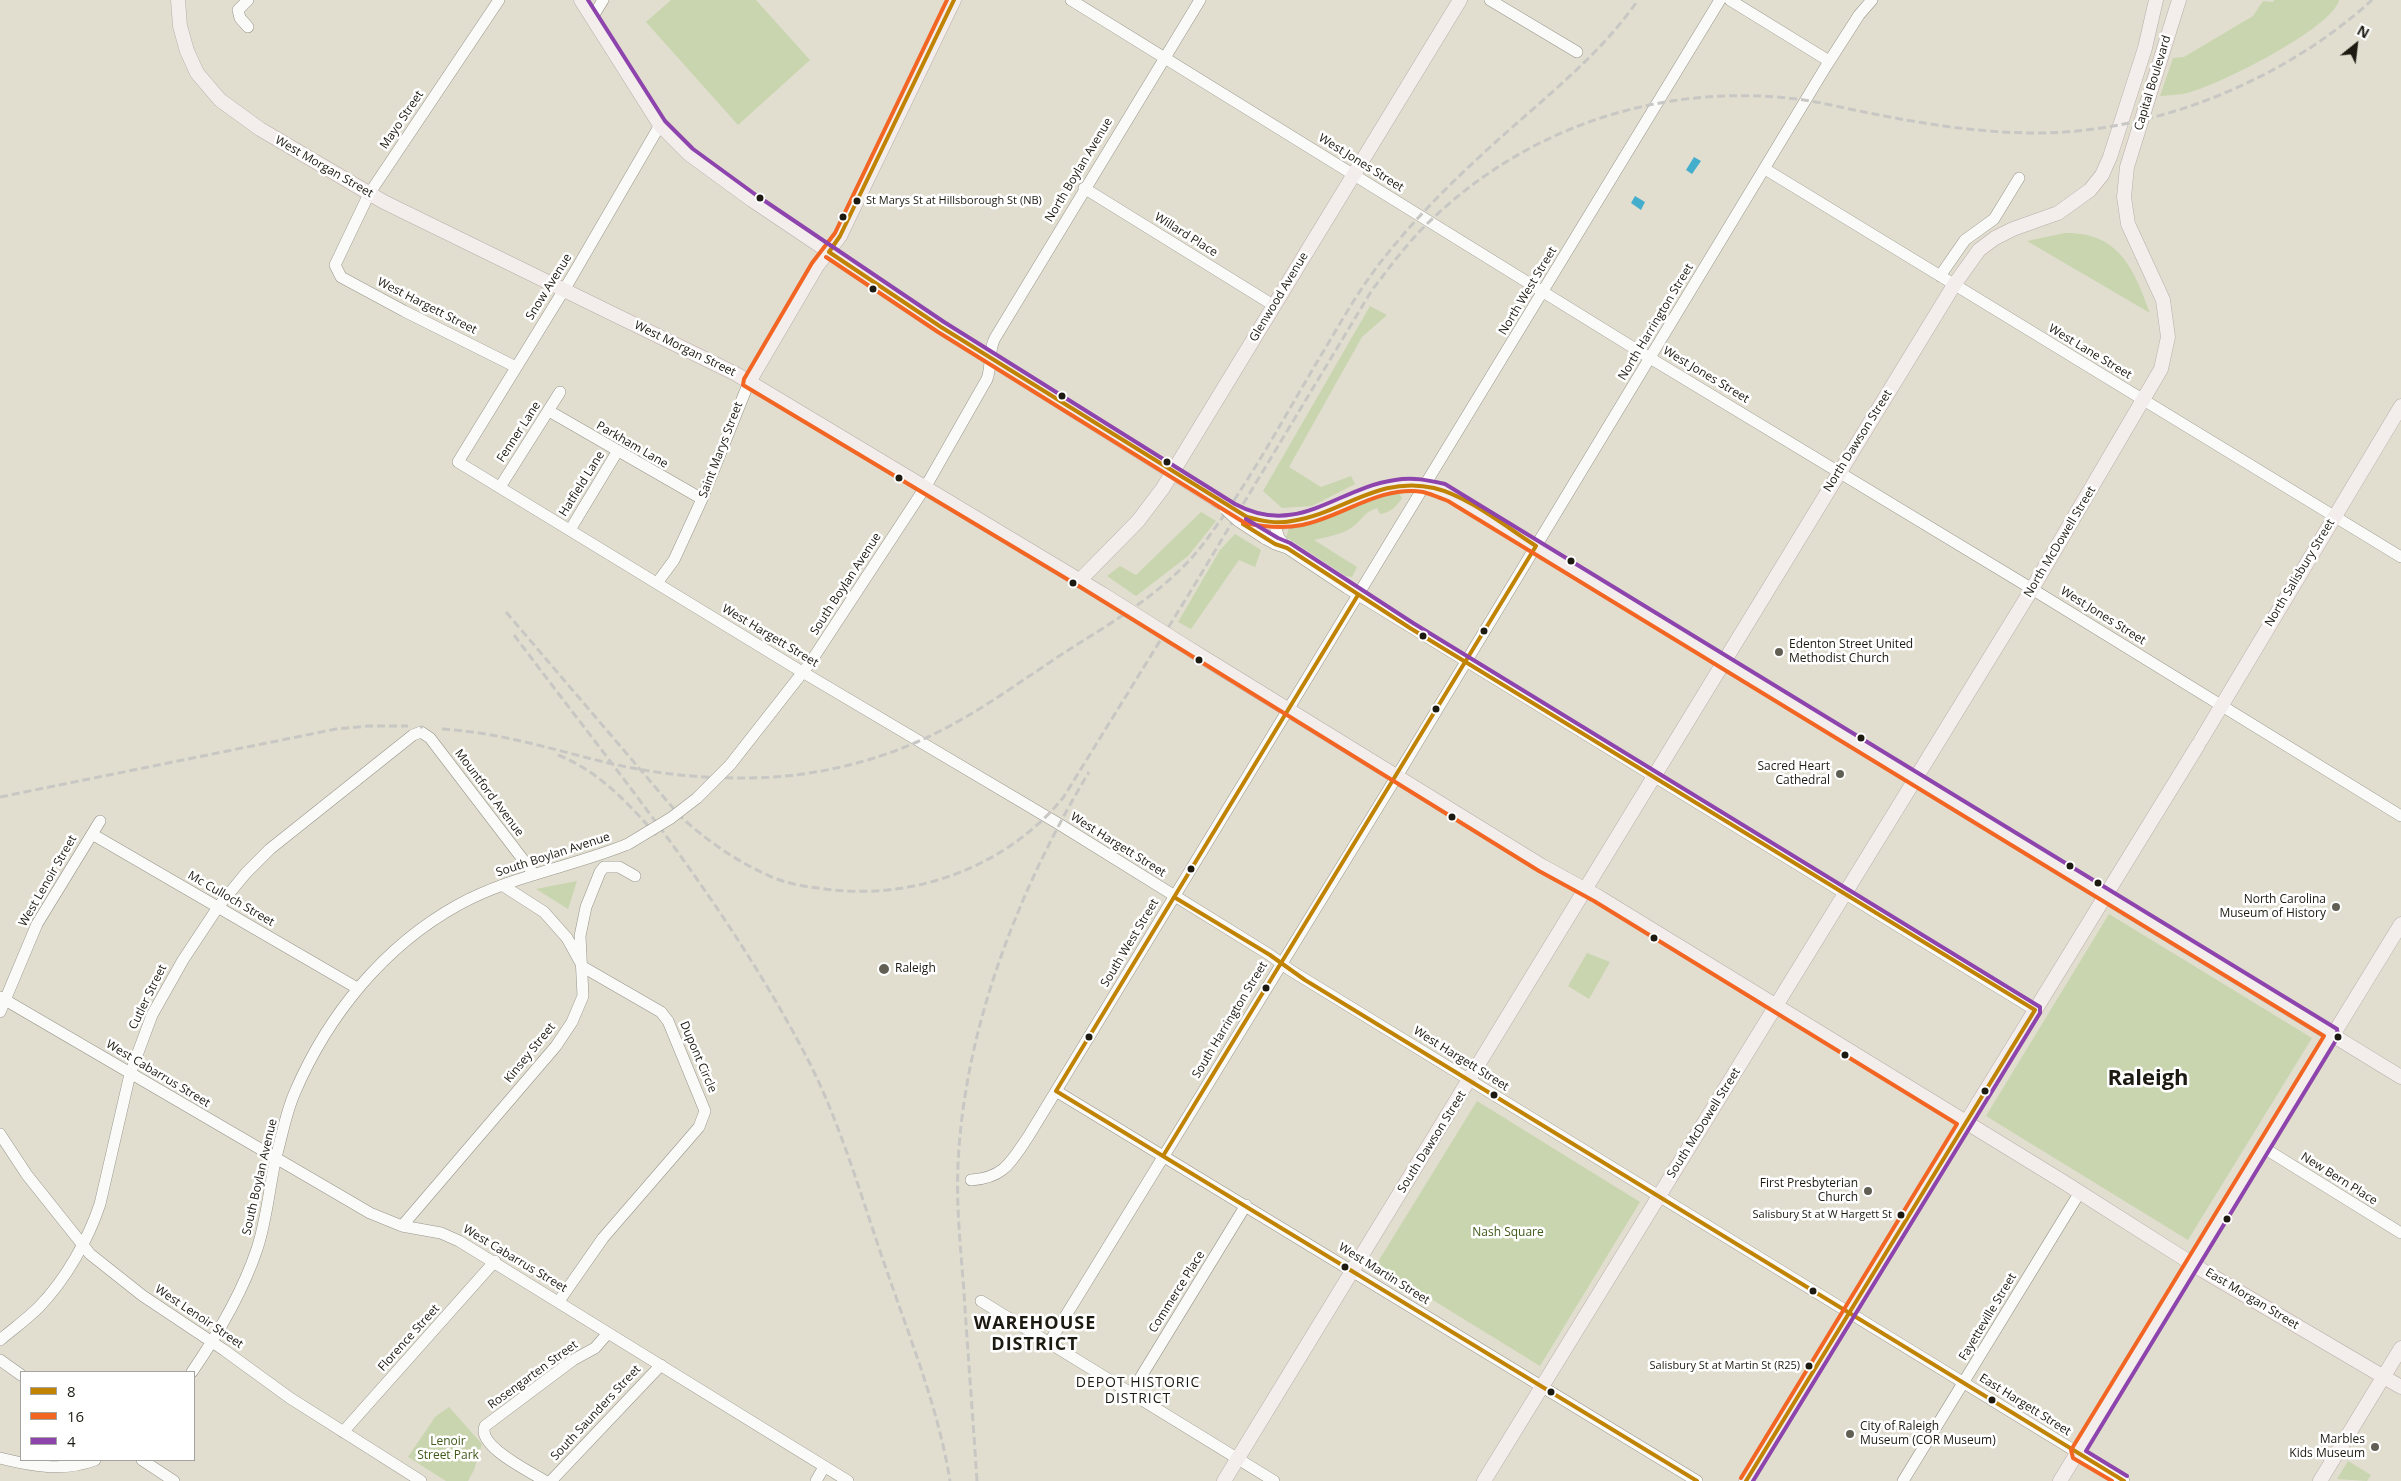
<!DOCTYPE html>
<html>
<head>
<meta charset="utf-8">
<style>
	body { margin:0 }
	#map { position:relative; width:2401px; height:1481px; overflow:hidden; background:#e1ded0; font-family:"Open Sans",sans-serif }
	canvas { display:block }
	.legend { position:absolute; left:20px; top:1371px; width:175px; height:90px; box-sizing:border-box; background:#fff; border:1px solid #a4a3a0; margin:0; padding:6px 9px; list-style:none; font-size:15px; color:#1c1a11 }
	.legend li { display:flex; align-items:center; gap:10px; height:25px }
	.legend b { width:25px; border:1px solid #a4a3a0 }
	.north { position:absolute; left:2331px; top:20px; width:50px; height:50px; -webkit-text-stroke:4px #fff; paint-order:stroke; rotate:29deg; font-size:14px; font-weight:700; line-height:20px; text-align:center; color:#1c1a11 }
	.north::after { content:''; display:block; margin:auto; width:18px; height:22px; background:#1c1a11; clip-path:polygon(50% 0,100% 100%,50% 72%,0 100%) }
</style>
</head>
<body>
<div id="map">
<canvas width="2401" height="1481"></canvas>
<ul class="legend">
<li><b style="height:6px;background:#c08304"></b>8</li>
<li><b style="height:6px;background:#f26522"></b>16</li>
<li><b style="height:6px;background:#8e44ad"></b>4</li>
</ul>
<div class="north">N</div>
</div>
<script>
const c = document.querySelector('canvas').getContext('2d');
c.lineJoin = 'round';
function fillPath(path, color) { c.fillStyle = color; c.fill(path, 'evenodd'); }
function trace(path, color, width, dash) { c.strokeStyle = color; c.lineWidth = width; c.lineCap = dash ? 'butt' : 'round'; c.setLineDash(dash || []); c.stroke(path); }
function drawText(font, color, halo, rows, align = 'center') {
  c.font = font + ' "Open Sans",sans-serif'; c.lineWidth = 5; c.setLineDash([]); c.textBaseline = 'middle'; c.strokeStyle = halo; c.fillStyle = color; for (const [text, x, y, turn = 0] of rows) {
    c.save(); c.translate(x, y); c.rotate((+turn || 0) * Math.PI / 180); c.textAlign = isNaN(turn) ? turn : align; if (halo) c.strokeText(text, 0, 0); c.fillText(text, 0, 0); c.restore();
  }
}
const green = new Path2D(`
	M671,0H756L810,60L738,125L646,22Z
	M2274,0H2339C2333,28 2217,86 2187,93C2179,95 2169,95 2160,96L2173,58L2184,57L2253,16L2263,1L2273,2Z
	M2065,233C2119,232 2134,269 2150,313L2027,241Z
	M1370,306L1387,315L1362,337L1289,467L1321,487L1351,476L1355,484L1312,506L1282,508L1263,491Z
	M1397,490L1402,498C1397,506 1390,513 1380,514L1377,508C1364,513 1365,516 1355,525C1345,534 1327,537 1314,540L1357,567L1352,577L1346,576L1286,537L1289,528Z
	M1201,512L1216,521L1188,556L1136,596L1107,576L1120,566L1136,575Z
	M1235,534L1261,550L1255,567L1239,560L1191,629L1178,622L1220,550Z
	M577,881L568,909L536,889Z
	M2109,914L2312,1038L2188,1240L1986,1116Z
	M1587,953L1610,962L1589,999L1568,986Z
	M1477,1101L1640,1202L1540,1366L1376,1265Z
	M449,1407L482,1444L474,1470L468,1481H446L408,1457L435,1417Z
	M2348,1461L2371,1475L2367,1481L2337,1479Z`);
const water = new Path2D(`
	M1694,157L1701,161L1692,174L1686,170Z
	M1635,196L1645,202L1641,210L1631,203Z`);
const minor = new Path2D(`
	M248,0L238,10L240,18L248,27
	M499,0L369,194L335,265L341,277L404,311L516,367
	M1071,0L1650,358L2019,581L2401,816
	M1490,0L1577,52
	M1730,0L1829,61
	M592,18L603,0
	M660,125L570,280L458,462L794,667L1059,824L1270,955L1290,970L2124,1481
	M1765,169L2401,557
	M1084,188L1273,305
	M1940,276L1965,240L1994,219L2019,178
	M549,411L702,499
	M500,487L560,392
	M1274,523L1279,538L1287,548L1347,588L2035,1010
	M570,530L617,452
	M1264,538L1275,544L1287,548
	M657,583L674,560L702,499L749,382
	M730,765L810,663L926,486L987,379C992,366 988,350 995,338L1200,0
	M92,834L357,988
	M502,885L544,912L567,938L583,967L661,1012L668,1021L705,1111L699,1127L603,1238L559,1301
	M0,997L370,1213L402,1226L441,1233L459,1241L848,1481
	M0,1012L37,924L100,821
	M1056,1091L1697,1481
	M0,1134L27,1175L90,1254L143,1296L224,1350L290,1398L421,1481
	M2264,1148L2401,1233
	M971,1180C1004,1178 1011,1162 1028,1137L1720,0
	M402,1226L556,1046L572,1022L583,996L580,936L586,907L600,872L604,867H619L635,876
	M981,1301L1274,1481
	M0,1340C13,1329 27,1319 39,1307C66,1279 88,1240 100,1204L130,1074L152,1015L183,960L218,907L246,873L270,849L413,735L421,732L430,738L534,874
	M1049,1343L1397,776L1825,68L1859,15L1872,0
	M0,1360L21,1375
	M192,1372C218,1334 242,1294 257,1249C267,1219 269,1188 276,1157C282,1136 286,1112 295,1092C328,1015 384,946 458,905C510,876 572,867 628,844
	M1131,1393L1246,1205
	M343,1432L495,1261
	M0,1458C32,1466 63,1472 95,1460
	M142,1460L174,1481
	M545,1481C531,1472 476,1446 485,1426L573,1360L595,1348L608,1333
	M551,1481L661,1365
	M816,1481L824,1467
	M1903,1481L2080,1192`);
const major = new Path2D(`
	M178,0L180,26L187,51L197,73L220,100L260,129L384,202L736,374L1104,595
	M581,0L660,125L689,154L752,200L941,327L1215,499
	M749,382L817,266L840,236L954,0
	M1266,522C1329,528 1379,466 1442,490L2401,1077
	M1080,580L1138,521L1163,488L1460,0
	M1193,651L1542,866L1597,896L2062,1181L2202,1270L2401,1387
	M2201,740L2401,406
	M1224,1481L1954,285L1979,250L1995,238L2013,229L2058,213L2090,190L2102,175L2110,157L2145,48L2156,0
	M1484,1481L2032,589L2161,369L2168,337L2163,300L2128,224L2124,197L2127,167L2179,0
	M1746,1481L2198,745
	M2060,1481L2401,924
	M2320,1481L2401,1348`);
const rail = new Path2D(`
	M506,612L679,815C708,842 740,864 777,879C793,885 809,887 825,889C914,901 1006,867 1063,798L1192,589L1372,290C1390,267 1407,243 1428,223C1528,125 1666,81 1804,100C1824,103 1844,108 1864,112C1918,123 1973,132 2028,133C2151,135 2282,82 2372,0
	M514,635C616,771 727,904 806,1056C842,1125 863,1204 889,1277C912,1344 939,1411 950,1481
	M420,727H423
	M442,729C496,732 548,748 600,761C645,772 692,778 738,778C804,779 873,764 932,735C980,712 1025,678 1070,649C1119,618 1172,587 1207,539C1253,477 1289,408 1329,342C1346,313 1363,284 1384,258C1420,212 1464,170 1508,131C1553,91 1603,51 1638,0
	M558,755C599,771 629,804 658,837
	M0,797L336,729L368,726H408
	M977,1481C973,1418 968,1356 964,1293C961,1250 956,1208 958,1165C964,1028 1019,888 1089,772`);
const minorBridge = new Path2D(`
	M1225,509L1238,521L1264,538
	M628,844L671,818L697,798L730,765`);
const majorBridge = new Path2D(`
	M1215,499L1247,517L1266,522
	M1104,595L1193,651`);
const bus1 = new Path2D(`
	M954,0L840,236L829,252L941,327L1247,517C1262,521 1276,524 1292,521C1342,514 1378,475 1434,488C1468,496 1506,527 1536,546L1163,1156
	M1243,524L1275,544L1287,548L1410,628L2035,1010L1746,1481
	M1358,595L1056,1091L1697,1481
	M1174,897L1270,955L1305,980L2124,1481`);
const bus2 = new Path2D(`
	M947,0L835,233L812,263L744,379L743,385L1077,585L1539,871L1594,901L1957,1124L1741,1478
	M826,257L938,332L1245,523C1264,527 1282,529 1302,525C1342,517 1380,485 1423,492C1431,494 1440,498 1448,501L2324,1036L2071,1450L2073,1458L2112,1481`);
const bus3 = new Path2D(`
	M588,0L665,121L693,149L756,195L944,322L1235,504C1298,538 1337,488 1395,480C1413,477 1428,480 1445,484L2337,1029L2338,1037L2086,1451L2127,1476
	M1246,519L1278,538L1290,543L1413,623L2040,1007V1013L1753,1481`);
const markers = [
	[760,198,4.5,"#1c1a11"],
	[857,201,4.5,"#1c1a11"],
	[843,217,4.5,"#1c1a11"],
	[873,289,4.5,"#1c1a11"],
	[1062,396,4.5,"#1c1a11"],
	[1167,462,4.5,"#1c1a11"],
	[899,478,4.5,"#1c1a11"],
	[1571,561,4.5,"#1c1a11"],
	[1073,583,4.5,"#1c1a11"],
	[1484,631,4.5,"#1c1a11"],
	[1423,636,4.5,"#1c1a11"],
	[1779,652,5,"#615f54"],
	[1199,660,4.5,"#1c1a11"],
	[1436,709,4.5,"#1c1a11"],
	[1861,738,4.5,"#1c1a11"],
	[1840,774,5,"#615f54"],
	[1452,817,4.5,"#1c1a11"],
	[2070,866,4.5,"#1c1a11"],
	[1191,869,4.5,"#1c1a11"],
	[2098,883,4.5,"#1c1a11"],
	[2336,907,5,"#615f54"],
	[1654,938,4.5,"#1c1a11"],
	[884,969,6,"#615f54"],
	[1266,988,4.5,"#1c1a11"],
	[1089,1037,4.5,"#1c1a11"],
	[2338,1037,4.5,"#1c1a11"],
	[1845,1055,4.5,"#1c1a11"],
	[1985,1091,4.5,"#1c1a11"],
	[1494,1095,4.5,"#1c1a11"],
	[1868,1191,5,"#615f54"],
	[1901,1215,4.5,"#1c1a11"],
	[2227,1219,4.5,"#1c1a11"],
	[1345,1267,4.5,"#1c1a11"],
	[1813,1291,4.5,"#1c1a11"],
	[1809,1366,4.5,"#1c1a11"],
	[1551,1392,4.5,"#1c1a11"],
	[1992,1400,4.5,"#1c1a11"],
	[1850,1434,5,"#615f54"],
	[2375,1447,5,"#615f54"]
];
const busNames = [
	["St Marys St at Hillsborough St (NB)",866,201,"left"],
	["Salisbury St at W Hargett St",1892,1215],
	["Salisbury St at Martin St (R25)",1800,1366]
];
const streetNames = [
	["Capital Boulevard",2153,83,-73],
	["Mayo Street",402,120,-56],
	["West Jones Street",1361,163,32],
	["West Morgan Street",324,167,30],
	["North Boylan Avenue",1079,170,-59],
	["Willard Place",1186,235,32],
	["Snow Avenue",549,287,-58],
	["North West Street",1528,291,-59],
	["Glenwood Avenue",1279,297,-59],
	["West Hargett Street",427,306,27],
	["North Harrington Street",1656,322,-59],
	["West Morgan Street",685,349,26],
	["West Lane Street",2090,352,31],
	["West Jones Street",1706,375,31],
	["Fenner Lane",519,432,-57],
	["North Dawson Street",1858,441,-58],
	["Parkham Lane",632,445,30],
	["Saint Marys Street",721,450,-69],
	["Hatfield Lane",582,484,-58],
	["North McDowell Street",2060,542,-59],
	["North Salisbury Street",2300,573,-59],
	["South Boylan Avenue",846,584,-57],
	["West Jones Street",2103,616,32],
	["West Hargett Street",770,636,31],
	["Mountford Avenue",489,793,53],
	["West Hargett Street",1118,845,32],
	["South Boylan Avenue",553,855,-18],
	["West Lenoir Street",48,881,-60],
	["Mc Culloch Street",231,899,30],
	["South West Street",1130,943,-59],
	["Cutler Street",148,997,-64],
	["South Harrington Street",1230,1020,-59],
	["Kinsey Street",530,1053,-51],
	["Dupont Circle",698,1057,67],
	["West Hargett Street",1461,1059,32],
	["West Cabarrus Street",158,1074,31],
	["South McDowell Street",1704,1123,-58],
	["South Dawson Street",1432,1142,-58],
	["South Boylan Avenue",260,1177,-77],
	["New Bern Place",2339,1179,32],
	["West Cabarrus Street",515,1259,31],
	["West Martin Street",1384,1274,32],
	["Commerce Place",1177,1292,-58],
	["East Morgan Street",2252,1299,31],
	["West Lenoir Street",199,1317,34],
	["Fayetteville Street",1988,1317,-59],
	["Florence Street",409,1338,-48],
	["Rosengarten Street",533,1375,-36],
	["East Hargett Street",2025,1405,32],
	["South Saunders Street",596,1413,-47]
];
const poiNames = [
	["Edenton Street United",1789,645,"left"],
	["Methodist Church",1789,659,"left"],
	["Sacred Heart",1830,767],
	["Cathedral",1830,781],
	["North Carolina",2326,900],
	["Museum of History",2326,914],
	["Raleigh",895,969,"left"],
	["First Presbyterian",1858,1184],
	["Church",1858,1198],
	["City of Raleigh",1860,1427,"left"],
	["Museum (COR Museum)",1860,1441,"left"],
	["Marbles",2365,1440],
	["Kids Museum",2365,1454]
];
const parkNames = [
	["Nash Square",1508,1233],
	["Lenoir",448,1442],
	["Street Park",448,1456]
];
const neighbourhoodNames = [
	["DEPOT HISTORIC",1138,1383],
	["DISTRICT",1138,1399]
];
const districtNames = [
	["WAREHOUSE",1035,1324],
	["DISTRICT",1035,1345]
];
const townNames = [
	["Raleigh",2148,1079]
];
fillPath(green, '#c8d5ae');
fillPath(water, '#44aecc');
trace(minor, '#97948a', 12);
trace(major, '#b9aca8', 15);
trace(minor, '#fafaf8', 11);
trace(major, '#f3edec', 14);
trace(rail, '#c8c7c3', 3, [8, 4]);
trace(minorBridge, '#97948a', 12, []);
trace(majorBridge, '#b9aca8', 15, []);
trace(minorBridge, '#fafaf8', 11);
trace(majorBridge, '#f3edec', 14);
trace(bus1, '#c08304', 4);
trace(bus2, '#f26522', 4);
trace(bus3, '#8e44ad', 4);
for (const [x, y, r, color] of markers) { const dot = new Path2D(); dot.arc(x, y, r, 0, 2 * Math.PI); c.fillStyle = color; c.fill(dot); trace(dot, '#fff', 2); }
drawText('11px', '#1c1a11', '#fff', busNames, 'right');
drawText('12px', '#1c1a11', '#fff', streetNames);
drawText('12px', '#1c1a11', '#fff', poiNames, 'right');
drawText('12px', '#415a1a', '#fff', parkNames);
c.letterSpacing = '1px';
drawText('14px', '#1c1a11', '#fff', neighbourhoodNames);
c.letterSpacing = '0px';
c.letterSpacing = '1px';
drawText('bold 18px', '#1c1a11', '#fff', districtNames);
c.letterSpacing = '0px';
drawText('bold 22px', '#1c1a11', '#fff', townNames);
</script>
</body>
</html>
